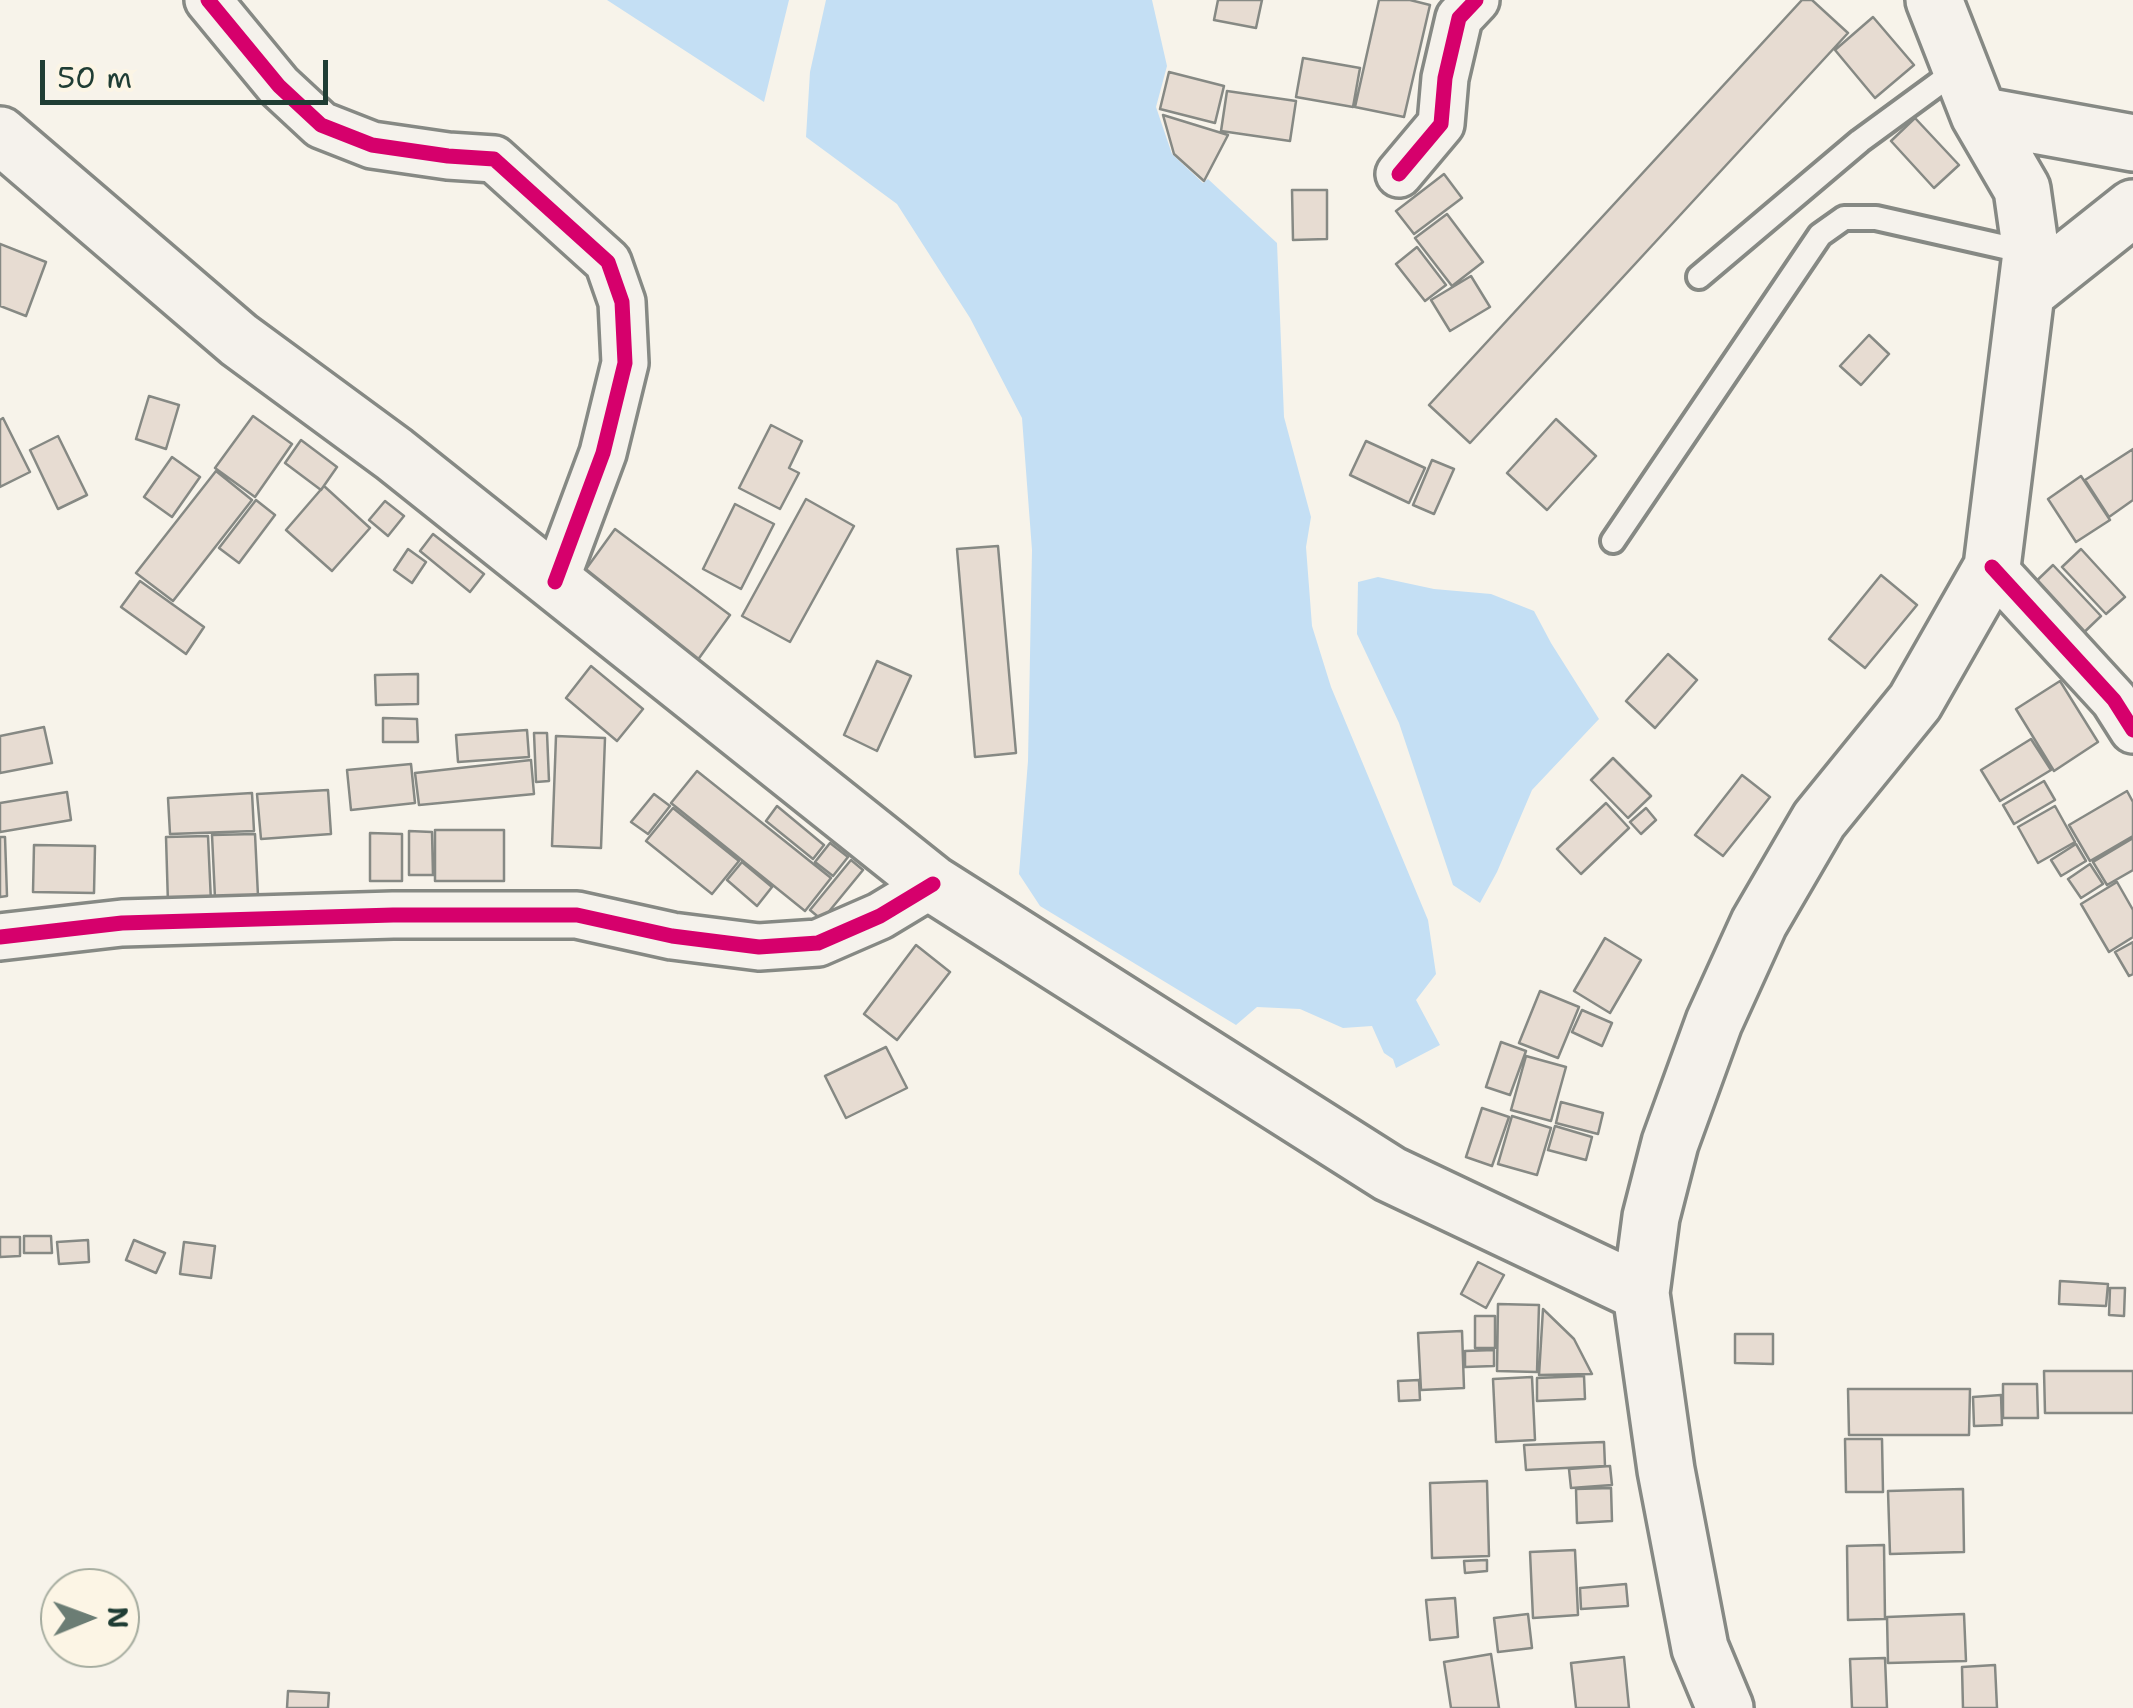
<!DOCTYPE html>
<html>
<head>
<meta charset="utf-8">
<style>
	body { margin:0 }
	#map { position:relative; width:2133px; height:1708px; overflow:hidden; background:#f7f3ea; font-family:"Shantell Sans",sans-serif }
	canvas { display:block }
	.north { position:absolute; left:40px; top:1568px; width:100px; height:100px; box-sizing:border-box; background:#fcf5e5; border:2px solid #a4ab9e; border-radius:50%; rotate:89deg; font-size:28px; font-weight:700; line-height:40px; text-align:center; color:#1f3d34 }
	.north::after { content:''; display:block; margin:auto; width:35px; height:45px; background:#6b7d74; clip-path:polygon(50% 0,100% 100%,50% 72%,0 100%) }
	.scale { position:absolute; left:40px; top:60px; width:288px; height:45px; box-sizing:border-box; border:5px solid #1f3d34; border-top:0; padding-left:12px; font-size:30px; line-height:35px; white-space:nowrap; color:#1f3d34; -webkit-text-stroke:8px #fcf5e5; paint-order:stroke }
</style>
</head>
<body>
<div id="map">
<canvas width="2133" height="1708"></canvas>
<div class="north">N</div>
<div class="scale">50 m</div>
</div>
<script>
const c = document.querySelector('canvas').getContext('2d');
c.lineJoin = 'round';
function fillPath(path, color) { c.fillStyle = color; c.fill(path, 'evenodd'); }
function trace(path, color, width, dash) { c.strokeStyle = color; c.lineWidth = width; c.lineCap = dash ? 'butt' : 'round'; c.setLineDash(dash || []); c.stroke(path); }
const water = new Path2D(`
	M607,0H789L764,102Z
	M826,0H1152L1167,66L1156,107L1172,154L1203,183L1208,179L1277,243L1284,417L1311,517L1306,547L1312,626L1331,687L1428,920L1436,974L1416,1000L1440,1045L1396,1068L1393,1059L1384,1053L1372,1026L1343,1028L1300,1009L1257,1007L1236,1025L1040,906L1019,874L1028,761L1032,550L1022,418L970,318L897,204L806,137L810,72Z
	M1378,577L1434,589L1491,594L1534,611L1551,643L1599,719L1532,790L1497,872L1480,903L1453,885L1399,723L1357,634L1358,582Z`);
const building = new Path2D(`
	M1218,0H1262L1256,28L1214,20Z
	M1379,0H1410L1430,5L1404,117L1355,107Z
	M1802,0H1812L1848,33L1470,443L1429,405Z
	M1873,17L1914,65L1875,98L1835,50Z
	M1303,58L1360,68L1353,107L1296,97Z
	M1169,72L1224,86L1215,123L1160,109Z
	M1227,91L1296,101L1290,141L1221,131Z
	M1163,115L1228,135L1204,181L1174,154Z
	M1915,118L1959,165L1934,188L1891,141Z
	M1444,174L1462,198L1414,234L1396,211Z
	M1292,190H1327V239L1293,240Z
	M1447,214L1483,262L1452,286L1415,238Z
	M0,244L46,262L26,316L0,306Z
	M1417,247L1446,285L1425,301L1396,264Z
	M1471,276L1490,307L1450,331L1431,300Z
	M1869,335L1889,354L1861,385L1840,366Z
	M149,396L179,405L166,449L136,439Z
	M253,416L292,444L255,497L215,468Z
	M3,418L30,472L0,487V420Z
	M1556,419L1596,456L1547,510L1507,473Z
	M771,425L802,441L789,468L799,473L780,509L739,488Z
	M58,436L87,495L58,509L30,450Z
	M301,440L337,467L321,490L285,463Z
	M1366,441L1425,468L1409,503L1350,475Z
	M2133,449V500L2109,517L2085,480Z
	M172,457L200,477L172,517L144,497Z
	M1432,460L1454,469L1434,514L1413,505Z
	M216,471L252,500L173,601L136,573Z
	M2081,476L2110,520L2076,542L2048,499Z
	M324,486L370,528L332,571L286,530Z
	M806,499L854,526L790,642L742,616Z
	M256,500L275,515L239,563L219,548Z
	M385,501L404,516L388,536L369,520Z
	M735,504L774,524L741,589L703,569Z
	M615,529L730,615L697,661L581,576Z
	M433,534L484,574L470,592L420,551Z
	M998,546L1016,753L975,757L957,549Z
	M408,549L426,562L412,583L394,570Z
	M2081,549L2125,597L2106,614L2062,567Z
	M2053,565L2101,616L2074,642L2026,591Z
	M1881,575L1917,605L1865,668L1829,639Z
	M140,581L204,627L186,654L121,607Z
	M1668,654L1697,680L1655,728L1626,701Z
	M877,661L911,676L877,751L844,735Z
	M591,666L643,709L617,741L566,698Z
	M418,674V704L376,705L375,675Z
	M2060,681L2098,742L2054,771L2016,709Z
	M383,718L417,719L418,742H383Z
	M44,727L52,763L0,773V736Z
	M527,730L529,757L458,762L456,735Z
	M534,733H547L549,781L536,782Z
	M556,736L605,738L601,848L552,846Z
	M2031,739L2051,770L2000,801L1981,770Z
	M1613,758L1651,796L1628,818L1591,780Z
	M531,760L534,794L419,805L415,773Z
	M411,764L415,803L351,810L347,770Z
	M697,771L831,878L805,911L671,803Z
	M1742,775L1770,797L1723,856L1695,835Z
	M2044,781L2055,800L2014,824L2003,805Z
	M328,790L331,834L261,839L257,794Z
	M2127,791L2133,802V836L2090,861L2069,825Z
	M67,792L71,820L0,832V803Z
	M252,793L254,831L170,834L168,798Z
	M654,794L670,806L648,834L631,822Z
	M1606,803L1629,828L1581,874L1557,849Z
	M777,806L824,845L813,859L766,821Z
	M2055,806L2075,842L2038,863L2018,827Z
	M673,808L739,861L712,894L646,841Z
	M1646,808L1656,820L1641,834L1630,822Z
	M435,830H504V881H435Z
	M409,831L432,832L433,875H409Z
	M370,833L402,834V881H370Z
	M255,834L258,896L215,898L212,835Z
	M208,836L211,902L168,904L166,837Z
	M0,837H5L7,896L0,897Z
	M2133,838V870L2107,885L2093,862Z
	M830,843L848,857L833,876L815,862Z
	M2076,844L2086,861L2061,876L2051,860Z
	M34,845L95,846L94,893L33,892Z
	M851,860L863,870L822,920L810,910Z
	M742,862L772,887L757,906L727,880Z
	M2090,864L2103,884L2081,898L2068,879Z
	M2117,882L2133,910V937L2109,952L2081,904Z
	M1605,938L1641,960L1610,1013L1574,991Z
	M2133,942V974L2129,976L2115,952Z
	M916,945L950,972L897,1040L864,1014Z
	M1540,991L1579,1007L1558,1058L1519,1043Z
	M1582,1010L1612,1023L1602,1046L1572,1032Z
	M1501,1042L1526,1051L1510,1095L1486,1087Z
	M886,1047L907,1088L846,1118L825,1076Z
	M1526,1056L1566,1067L1551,1121L1511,1110Z
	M1561,1102L1603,1113L1598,1134L1556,1123Z
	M1482,1108L1509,1117L1492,1166L1466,1157Z
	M1512,1116L1551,1128L1537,1175L1498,1164Z
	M1555,1126L1592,1137L1586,1160L1548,1150Z
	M24,1236H51L52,1253H24Z
	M0,1237H20V1256L0,1257Z
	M88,1240L89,1262L59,1264L57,1242Z
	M134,1240L165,1253L156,1273L126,1260Z
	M184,1242L215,1246L211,1278L180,1274Z
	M1478,1262L1504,1275L1486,1308L1461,1294Z
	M2060,1281L2108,1284L2106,1306L2059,1304Z
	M2110,1288H2125L2124,1316L2109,1315Z
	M1498,1304L1539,1305L1537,1372L1497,1371Z
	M1543,1309L1574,1339L1592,1374L1539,1375Z
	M1475,1316H1495V1348H1475Z
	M1462,1331L1464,1388L1421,1390L1418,1333Z
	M1735,1334H1773V1364L1735,1363Z
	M1494,1350V1366L1465,1367V1351Z
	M2044,1371H2133V1413H2045Z
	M1584,1376L1585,1399L1537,1401V1378Z
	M1532,1377L1535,1440L1496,1442L1493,1379Z
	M1419,1380L1420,1400L1399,1401L1398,1381Z
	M2003,1384H2037L2038,1418H2003Z
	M1848,1389H1970L1969,1435H1849Z
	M2001,1395L2002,1425L1974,1426L1973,1397Z
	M1845,1439H1882L1883,1492H1846Z
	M1604,1442L1605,1466L1526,1470L1524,1445Z
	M1610,1466L1612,1485L1571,1488L1569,1469Z
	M1487,1481L1489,1556L1432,1558L1430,1483Z
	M1611,1488L1612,1521L1577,1523L1576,1489Z
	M1963,1489L1964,1552L1890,1554L1888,1491Z
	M1884,1545L1885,1619L1848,1620L1847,1546Z
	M1575,1550L1578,1615L1533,1618L1530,1552Z
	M1487,1560V1571L1465,1573L1464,1561Z
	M1626,1584L1628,1606L1581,1609L1580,1588Z
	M1455,1598L1458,1637L1430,1640L1426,1600Z
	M1528,1614L1532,1648L1498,1652L1494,1618Z
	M1964,1614L1966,1661L1888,1663L1887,1617Z
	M1491,1654L1499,1708H1451L1444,1662Z
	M1624,1657L1629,1708H1576L1571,1663Z
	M1885,1658L1887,1708H1852L1850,1659Z
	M1995,1665L1997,1708H1963L1962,1667Z
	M288,1691L329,1693L328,1708H287Z`);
const lane = new Path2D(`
	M1699,277L1860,141L1961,67
	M1613,541L1820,235L1844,218H1876L2031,253`);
const street = new Path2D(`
	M208,0L279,86L321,125L372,145L448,156L494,159L608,262L622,302L625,363L603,453L555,582
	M1399,174L1441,124L1445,78L1459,18L1476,0
	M1992,567L2114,700L2133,730
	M0,937L122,923L393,915H577L672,936L759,947L818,943L880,916L933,884`);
const secondary = new Path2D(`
	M1979,115L2133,143
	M0,135L239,340L394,454L933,884L1390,1174L1641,1293
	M2026,293L2133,208
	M1725,1708L1700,1648L1666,1470L1641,1293L1651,1217L1670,1143L1714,1022L1759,923L1819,820L1915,702L1992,567L2031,253L2022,189L1979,115L1934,0`);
const cycleway = new Path2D(`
	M208,0L279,86L321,125L372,145L448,156L494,159L608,262L622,302L625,363L603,453L555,582
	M1399,174L1441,124L1445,78L1459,18L1476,0
	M1992,567L2114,700L2133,730
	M0,937L122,923L393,915H577L672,936L759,947L818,943L880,916L933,884`);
fillPath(water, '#c4dff4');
fillPath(building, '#e7dcd2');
trace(building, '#868984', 2.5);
trace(lane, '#868984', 30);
trace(street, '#868984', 52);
trace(secondary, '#868984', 62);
trace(lane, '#f5f2ec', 22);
trace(street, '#f5f2ec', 45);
trace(secondary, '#f5f2ec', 55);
trace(cycleway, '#d6006c', 15);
</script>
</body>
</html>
